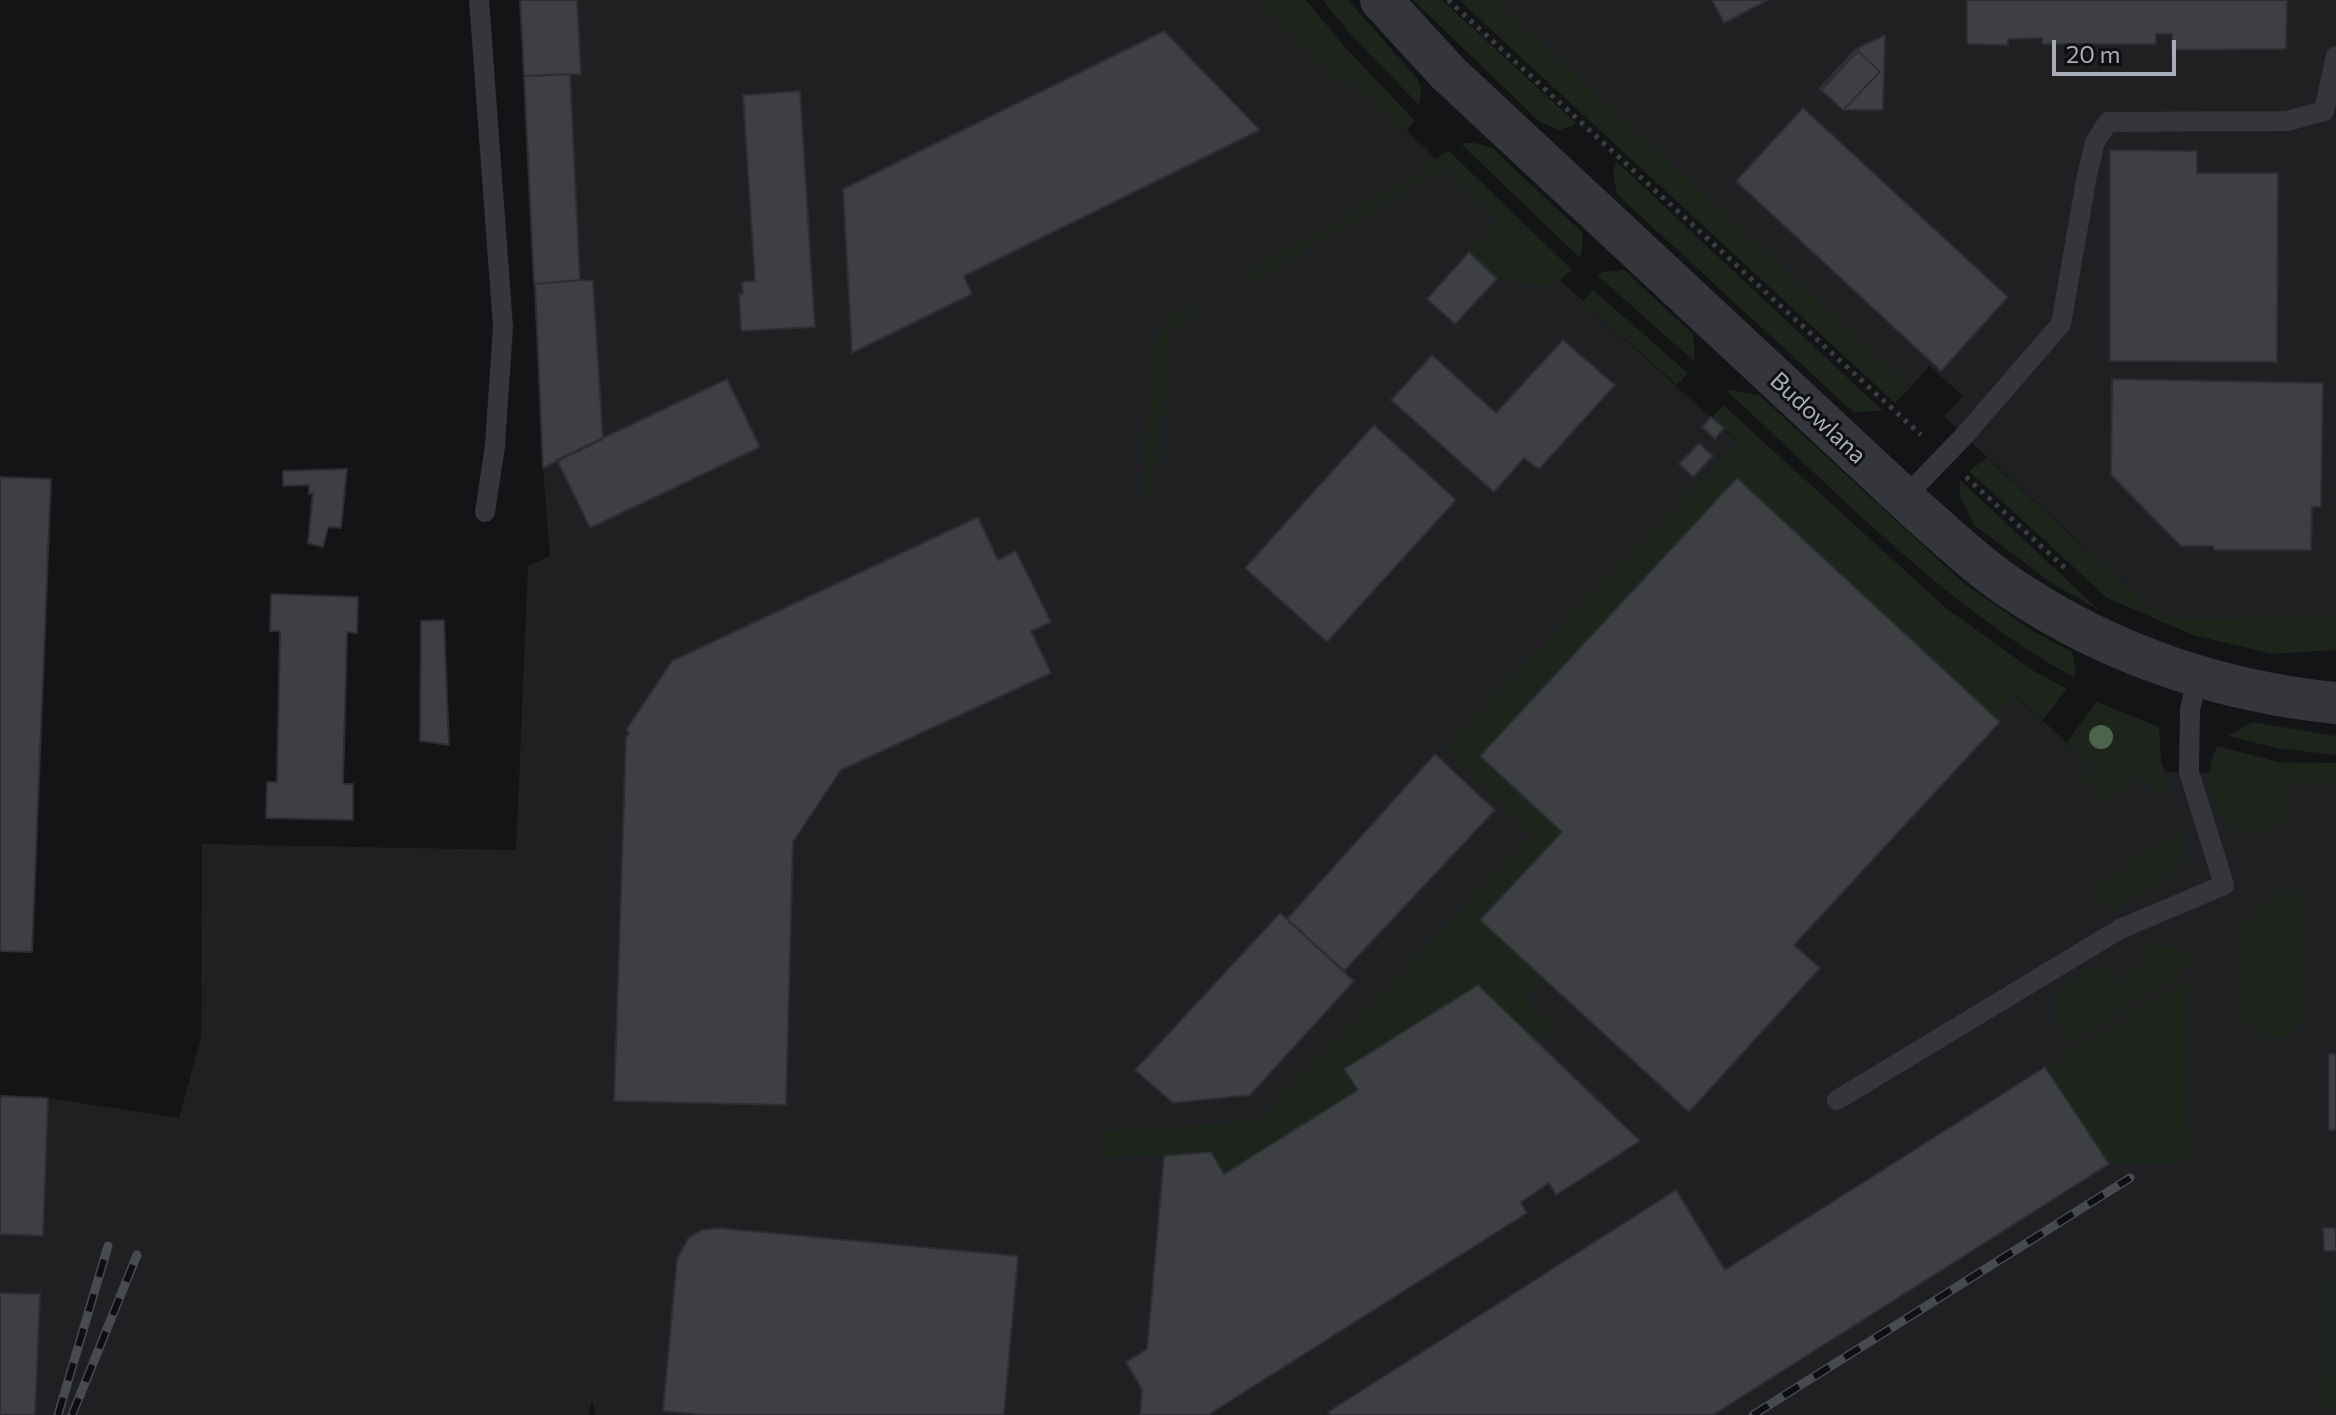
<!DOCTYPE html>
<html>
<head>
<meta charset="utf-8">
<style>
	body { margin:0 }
	#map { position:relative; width:2336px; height:1415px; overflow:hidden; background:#141416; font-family:Commissioner,sans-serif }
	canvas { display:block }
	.scale { position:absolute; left:2052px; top:40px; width:124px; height:36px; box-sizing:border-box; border:4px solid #a5abb7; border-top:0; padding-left:10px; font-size:24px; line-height:28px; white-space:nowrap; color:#a5abb7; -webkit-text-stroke:6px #0f0f11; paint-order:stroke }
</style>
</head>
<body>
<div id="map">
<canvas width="2336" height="1415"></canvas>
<div class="scale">20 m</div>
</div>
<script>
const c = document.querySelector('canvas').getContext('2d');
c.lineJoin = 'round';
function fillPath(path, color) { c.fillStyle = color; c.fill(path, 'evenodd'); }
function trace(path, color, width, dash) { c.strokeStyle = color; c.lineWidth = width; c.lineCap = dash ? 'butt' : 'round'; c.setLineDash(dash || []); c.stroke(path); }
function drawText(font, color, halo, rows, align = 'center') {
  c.font = font + ' Commissioner,sans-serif'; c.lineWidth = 6; c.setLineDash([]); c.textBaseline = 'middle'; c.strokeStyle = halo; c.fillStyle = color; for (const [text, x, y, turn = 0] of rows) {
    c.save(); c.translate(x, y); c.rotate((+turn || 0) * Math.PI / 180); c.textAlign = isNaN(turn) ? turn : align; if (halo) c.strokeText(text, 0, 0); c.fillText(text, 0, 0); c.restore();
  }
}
const built = new Path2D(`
	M520,0H1266L1423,146L1561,281L2099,772L2336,773V1415H596L592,1401L588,1415H0V1096L48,1098L179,1118L201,1038L202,844L516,850L528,566L550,556L543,468Z
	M1496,0H2336V617L2162,619L1944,417L1963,396L1929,366L1911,387Z`);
const green = new Path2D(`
	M1255,0H1306L1343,45L1415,121L1406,131L1352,80L1342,84Z
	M1323,0H1348L1417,78L1421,88L1419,105L1351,35Z
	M1413,0H1442L1577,124L1559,130L1540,122Z
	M1459,0H1496L1911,387L1895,403Z
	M1465,143H1475L1492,148L1583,233L1581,255L1579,257L1462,145Z
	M1448,150L1572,270L1553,285L1540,286L1497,279L1469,252L1498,220L1446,169L1249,283L1251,271L1420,172Z
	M1616,161L1883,411L1853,412L1617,194L1613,173Z
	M1624,270L1693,334L1695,362L1598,276L1602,272Z
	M1593,290L1688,373L1677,385L1583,301Z
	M1190,306L1199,312L1183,321L1168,338L1154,504L1141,493L1153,349L1164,325L1172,316Z
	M1729,390L1759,395L1965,584L2031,630L2072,652L2076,674L2073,677C1943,605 1836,491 1727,391Z
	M1723,405L1946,608L2032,670L2067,689L2043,720L2015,695L1999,713L2003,718L2000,722L1737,478L1480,756L1562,832L1480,920L1543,978L1525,999L1553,1024L1537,1042L1478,985L1345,1068L1358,1090L1224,1174L1211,1152L1102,1158L1101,1131L1259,1121L1533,836L1443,749L1738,442L1712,418Z
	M1987,458L2162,619L2336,617V650L2272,654L2193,635L2114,601L2106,597L1969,471Z
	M1960,480L2099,610L2053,584L1973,524L1960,496Z
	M2097,702L2159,727L2161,761L2170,785L2160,797L2143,776L2104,801L2083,780L2093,767L2067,742Z
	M2252,722L2336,736V755L2277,748L2228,736Z
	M2217,746L2278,762L2336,763V782H2286L2285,822C2272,826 2256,835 2242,832C2233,831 2229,824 2224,817C2207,794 2206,771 2217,746Z
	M2184,827C2186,845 2187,856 2177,870L2111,913L2094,887Z
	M2285,889L2298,892L2306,904C2305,929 2305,953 2305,978C2305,989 2307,1003 2303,1014C2297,1038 2267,1046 2251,1026C2229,999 2232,943 2252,915C2260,904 2273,895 2285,889Z
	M2152,945L2182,948L2203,959L2071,1043C2066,1035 2057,1025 2054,1015C2045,989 2086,973 2103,962L2114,984L2136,970L2135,966L2141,962Z
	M2187,980L2186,1164H2109L2046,1068Z
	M2321,1276H2325L2332,1282L2333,1404L2329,1408L2321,1411Z`);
const building = new Path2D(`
	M520,0H577L581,74L524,76Z
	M1712,0H1768L1724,23Z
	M1967,0H2287L2286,49L2172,50V34H2156V44H2042V38L2008,39V45L1967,44Z
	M1164,31L1260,130L964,276L972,294L852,353L843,189Z
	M1885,35L1883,110H1843L1880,72L1858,51L1821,90L1819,89L1856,49Z
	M1858,51L1880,72L1843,110L1821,90Z
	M570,74L580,280L534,284L524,76Z
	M800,91L815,327L741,331L739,294H743L742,282L755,281L743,95Z
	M1803,108L2008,297L1941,371L1736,181Z
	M2110,150L2197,151V173H2278L2277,362L2110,361Z
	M1469,252L1497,279L1455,324L1427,299Z
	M580,280L593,281L603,439L543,468L535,284Z
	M1563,340L1615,385L1539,469L1524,458L1494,492L1391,400L1432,355L1496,413Z
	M727,379L760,447L590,528L557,460Z
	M2112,379L2323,383L2321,507H2312L2311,550H2214L2213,546H2181L2111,475Z
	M1711,417L1724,428L1715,439L1702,427Z
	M1374,425L1456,500L1327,642L1245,568Z
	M1699,443L1713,456L1693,477L1679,464Z
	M347,469L341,528L328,527L323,547L308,543L313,493L309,494V485L283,486V471Z
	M0,477L51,479L32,952L0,951Z
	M1737,478L2000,722L1794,945L1820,968L1689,1112L1480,920L1562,832L1480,756Z
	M978,517L998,560L1016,551L1051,622L1031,631L1051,673L841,770L793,842L786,1105L614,1101L626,738L629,733L626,730L672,661Z
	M271,594L358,597L357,633L347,632L343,784H353V820L266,818L267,782H277L280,631H270Z
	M444,620L449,745L420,741L421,621Z
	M1435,754L1495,810L1344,971L1287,919Z
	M1280,913L1354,981L1250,1095L1173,1103L1135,1070Z
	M1478,985L1640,1141L1556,1195L1549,1183L1521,1202L1527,1213L1208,1415H1140L1142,1390L1126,1362L1147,1349L1164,1156L1211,1152L1224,1174L1358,1090L1344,1069Z
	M2329,1054H2336V1130H2329Z
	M2045,1067L2109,1164L1713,1415H1330L1328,1412L1676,1190L1725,1270Z
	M0,1096L48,1098L43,1236L0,1234Z
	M718,1228L1018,1256L1004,1415H704L663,1411L677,1259L689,1237L702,1230Z
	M2323,1228H2336V1251H2324Z
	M0,1293L40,1294L35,1415H0Z`);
const path = new Path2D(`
	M1448,0L1921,435
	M1966,477L2065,568`);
const service = new Path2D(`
	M479,0L503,327L495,446L485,512
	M1904,498L1964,436L2061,324L2087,175L2095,142L2108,122L2287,121L2324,111L2336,56
	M1837,1100L2120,929L2224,885L2189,772L2190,710L2198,676`);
const minor = new Path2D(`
	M1381,0L1448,73L1918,511C1950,539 1981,569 2017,592C2112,655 2223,692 2336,703`);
const rail = new Path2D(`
	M58,1415L108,1246
	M72,1415L137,1255
	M1753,1415L2130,1178`);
const trees = [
	[2101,737]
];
const streetNames = [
	["Budowlana",1818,418,43]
];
fillPath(built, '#202023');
fillPath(green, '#1c241c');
fillPath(building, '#3e3f43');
trace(building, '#2d2e32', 2);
trace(path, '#3a3d42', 5, [4, 6]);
trace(service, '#34363b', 20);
trace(minor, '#34363b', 42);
trace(rail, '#474a50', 9);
trace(rail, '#0f0f11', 6, [18]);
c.fillStyle = '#4c634e';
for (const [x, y] of trees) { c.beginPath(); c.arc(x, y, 12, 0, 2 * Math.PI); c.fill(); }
drawText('24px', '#a5abb7', '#0f0f11', streetNames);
</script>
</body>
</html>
